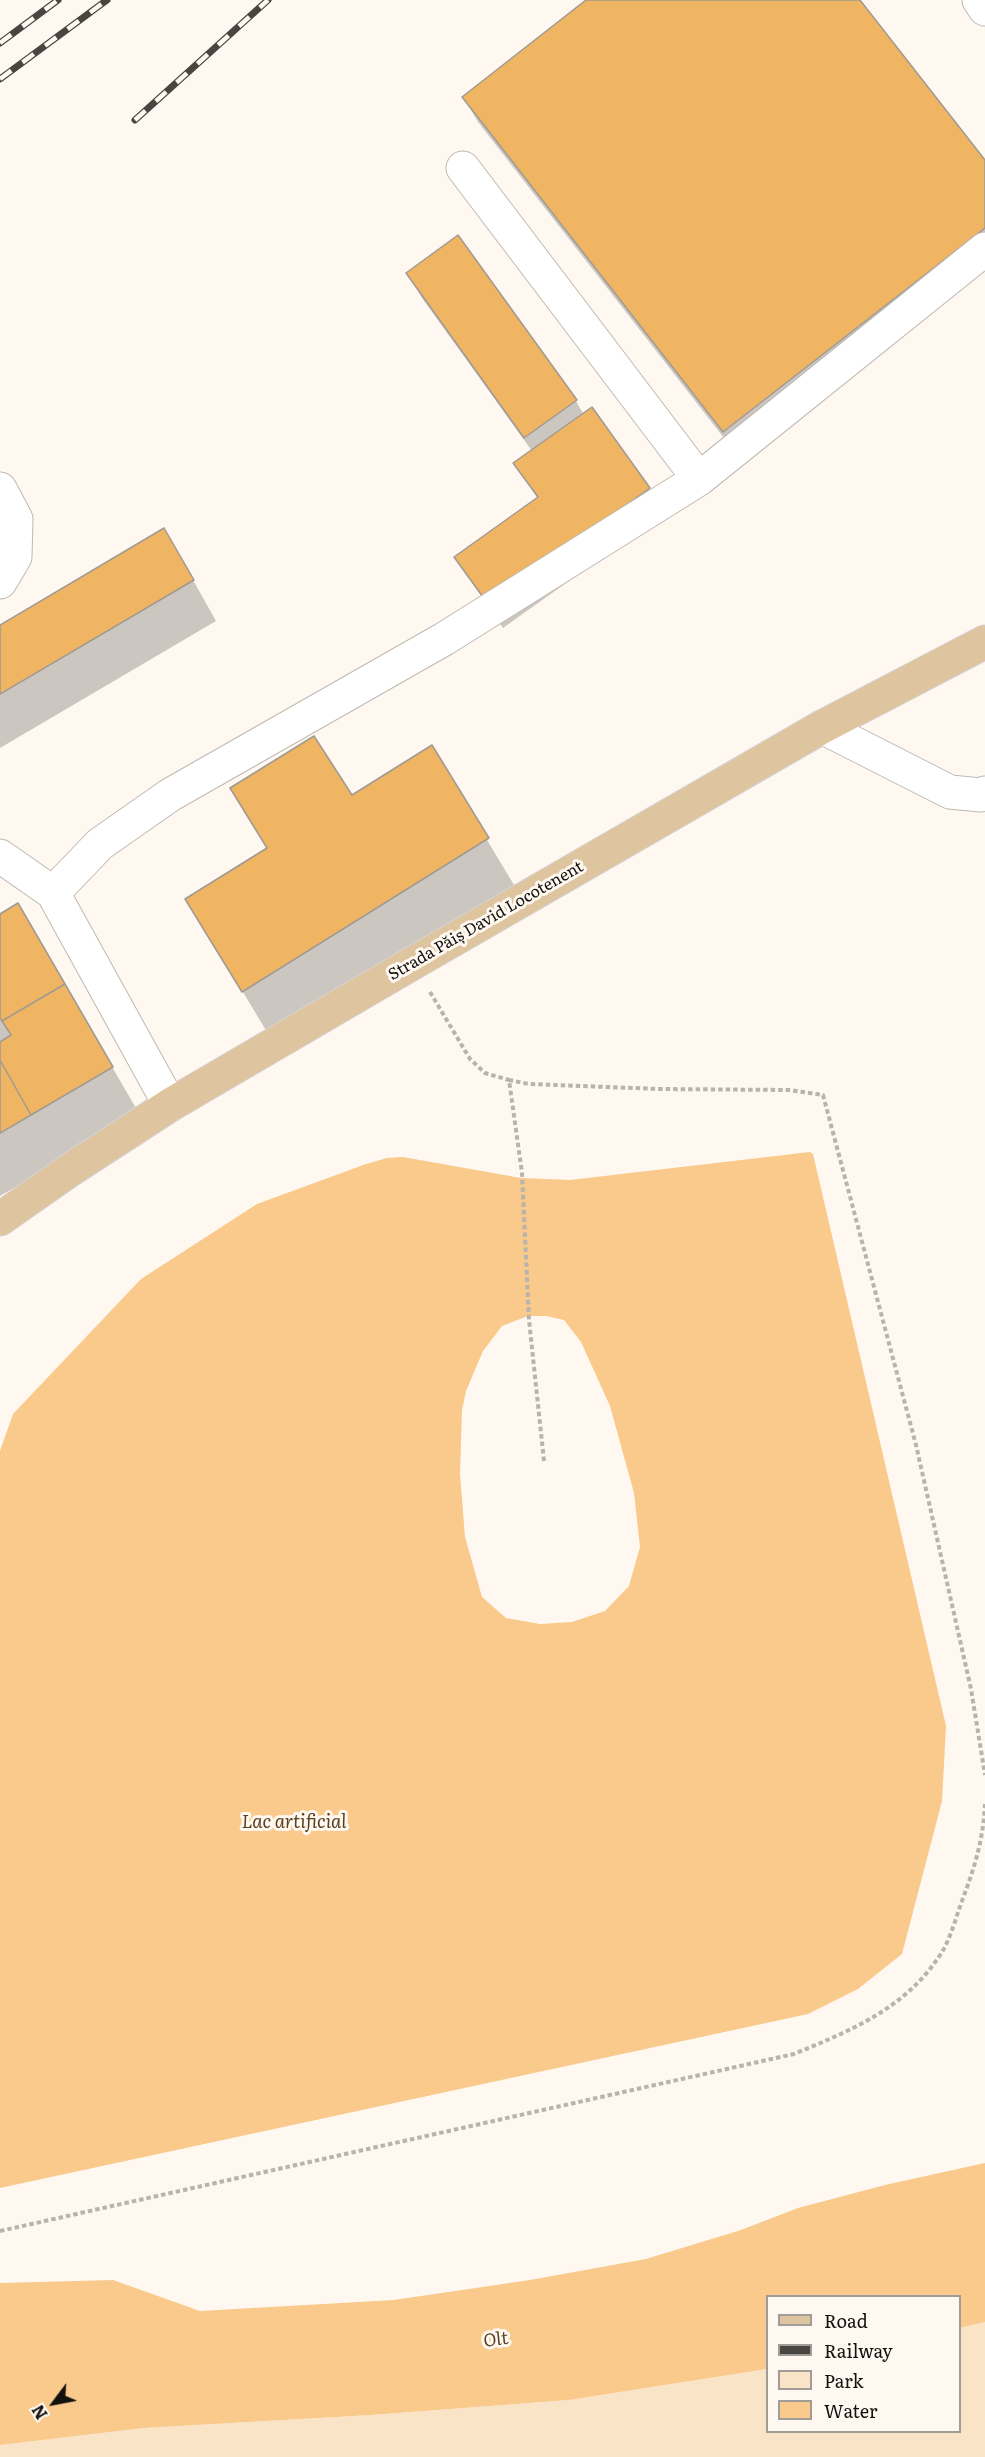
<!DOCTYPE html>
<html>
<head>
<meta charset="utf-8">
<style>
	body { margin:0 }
	#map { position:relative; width:985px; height:2457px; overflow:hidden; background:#fef8f1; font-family:Literata,serif }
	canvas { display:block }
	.legend { position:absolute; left:766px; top:2295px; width:195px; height:138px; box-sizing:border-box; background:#fef8f1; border:2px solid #a09c97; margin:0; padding:8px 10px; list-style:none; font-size:18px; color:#14120f }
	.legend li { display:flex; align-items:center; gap:12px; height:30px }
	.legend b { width:30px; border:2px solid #a09c97 }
	.north { position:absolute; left:24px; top:2373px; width:60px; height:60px; -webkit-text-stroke:4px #fef8f1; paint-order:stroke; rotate:238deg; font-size:16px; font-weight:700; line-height:24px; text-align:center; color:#14120f }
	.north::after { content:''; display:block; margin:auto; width:21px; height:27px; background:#14120f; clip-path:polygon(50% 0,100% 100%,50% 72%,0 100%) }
</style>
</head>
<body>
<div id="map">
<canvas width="985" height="2457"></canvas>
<ul class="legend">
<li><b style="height:8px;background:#dfc4a0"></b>Road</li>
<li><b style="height:8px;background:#494642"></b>Railway</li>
<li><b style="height:16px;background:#fae4c8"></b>Park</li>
<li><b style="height:16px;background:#f9ca8b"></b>Water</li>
</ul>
<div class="north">N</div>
</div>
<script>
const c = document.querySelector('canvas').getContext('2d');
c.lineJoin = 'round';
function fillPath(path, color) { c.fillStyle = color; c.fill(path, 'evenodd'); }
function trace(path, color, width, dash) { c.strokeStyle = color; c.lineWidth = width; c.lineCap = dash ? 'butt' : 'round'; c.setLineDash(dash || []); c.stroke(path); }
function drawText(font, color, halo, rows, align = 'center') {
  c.font = font + ' Literata,serif'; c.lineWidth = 6; c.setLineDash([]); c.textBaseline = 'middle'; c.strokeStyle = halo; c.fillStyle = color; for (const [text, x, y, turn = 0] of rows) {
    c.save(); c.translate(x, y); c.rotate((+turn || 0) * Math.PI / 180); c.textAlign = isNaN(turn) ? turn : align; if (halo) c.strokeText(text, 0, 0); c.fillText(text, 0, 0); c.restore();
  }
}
const green = new Path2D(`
	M985,2322V2457H0V2445L144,2428L371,2415L569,2400L767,2369L768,2432H960V2328Z`);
const water = new Path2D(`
	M810,1152L813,1154L946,1726L942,1801L902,1954L858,1989L808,2014L0,2188V1451L13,1414L141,1279L257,1204L366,1164L387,1158L403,1157L521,1178L570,1180ZM528,1316H546L564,1320L581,1342L610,1406L634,1493L640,1547L629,1586L605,1611L572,1622L540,1624L506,1618L482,1597L465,1537L460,1474L462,1410L466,1391L483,1351L502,1326Z
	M985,2163V2322L960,2328V2296H768L767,2369L569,2400L371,2415L144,2428L0,2445V2283L113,2280L200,2311L394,2300L530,2280L646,2259L741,2230L798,2208L885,2185Z`);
const shadow = new Path2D(`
	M589,0H859L985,163V263L738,456L478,122L464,98Z
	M408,273L576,401L584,415L592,409L648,489L663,514L503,628L456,557L538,499L515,463L532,451L422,298Z
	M193,580L216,621L0,748V627Z
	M432,748L517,890L273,1042L187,899L268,849L232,788L351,797Z
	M18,905L140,1115L0,1196V916Z`);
const building = new Path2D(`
	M586,0H860L985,160V228L723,432L462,97Z
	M458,235L577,400L524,438L406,273Z
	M592,407L650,488L488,604L454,557L538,497L513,463Z
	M164,528L194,580L0,694V625Z
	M314,736L352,795L432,745L489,838L242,992L185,899L267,848L230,788Z
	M18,903L65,984L2,1021L0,1018V914Z
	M65,984L113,1067L31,1115L0,1060V1042L11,1035L2,1021Z
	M0,1060L31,1115L0,1133Z`);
const path = new Path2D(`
	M430,992L470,1059L485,1073L509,1080
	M544,1461L529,1320L522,1173L509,1080L529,1084L660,1089L789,1090L823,1095L916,1445L971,1689L985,1775
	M0,2231L794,2054C852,2030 907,2008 942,1952C951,1937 956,1917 962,1901C975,1866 983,1841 985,1804`);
const minor = new Path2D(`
	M979,0L985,9
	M463,168L699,479
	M0,489L16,519L15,557L0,582
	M822,727L950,792L981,795L985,793
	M0,856L53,893L170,1105
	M53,893L100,844L170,795L444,639L699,479L985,249`);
const major = new Path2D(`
	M0,1219L70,1170L170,1105L413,963L822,727L985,642`);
const rail = new Path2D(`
	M0,43L58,0
	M0,79L107,0
	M135,120L268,0`);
const streetNames = [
	["Strada Păiș David Locotenent",486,921,-30]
];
const waterNames = [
	["Lac artificial",294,1823],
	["Olt",496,2340,-8]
];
fillPath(green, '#fae4c8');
fillPath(water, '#f9ca8b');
fillPath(shadow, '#0003');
fillPath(building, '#efb563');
trace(building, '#a09a93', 1.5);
trace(minor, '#bfb9b2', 35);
trace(major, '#d5d4d4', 35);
trace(path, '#b7b3ad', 4, [4.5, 3]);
trace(minor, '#fff', 33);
trace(major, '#dfc4a0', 33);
trace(rail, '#494642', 7);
trace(rail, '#fef8f1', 4.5, [14]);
drawText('16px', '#14120f', '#fef8f1', streetNames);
drawText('italic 18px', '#58401e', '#fef8f1', waterNames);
</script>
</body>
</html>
